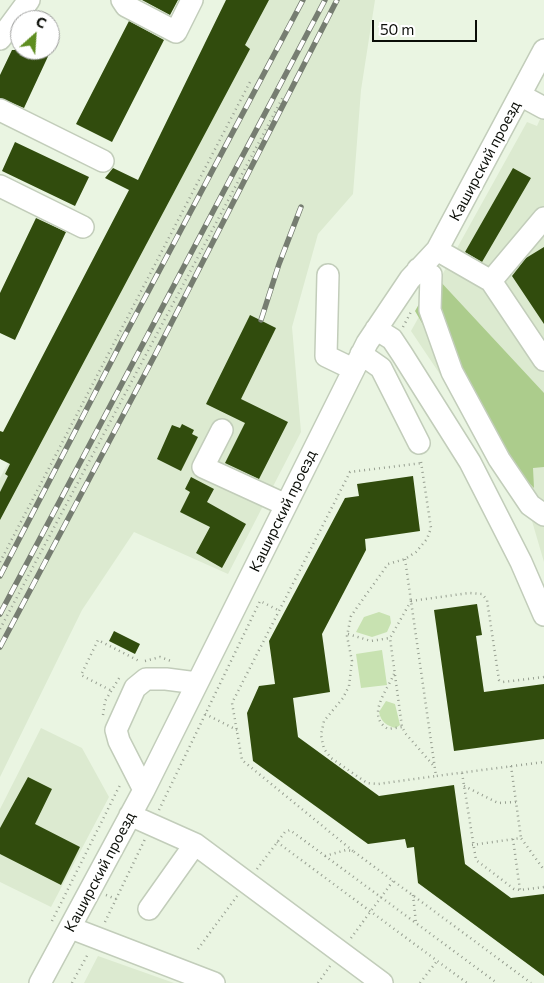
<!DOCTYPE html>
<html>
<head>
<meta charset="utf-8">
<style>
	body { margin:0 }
	#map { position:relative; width:544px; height:983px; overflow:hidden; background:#eaf5e2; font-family:Commissioner,sans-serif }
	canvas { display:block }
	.north { position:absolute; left:10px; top:10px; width:50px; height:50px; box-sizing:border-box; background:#fff; border:1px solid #9d9e9c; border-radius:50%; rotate:26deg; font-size:14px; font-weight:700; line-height:20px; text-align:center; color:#0a0d07 }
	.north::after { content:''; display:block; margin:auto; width:18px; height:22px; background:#5e8d20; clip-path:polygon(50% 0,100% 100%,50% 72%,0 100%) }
	.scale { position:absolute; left:372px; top:20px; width:105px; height:22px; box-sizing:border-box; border:2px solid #0a0d07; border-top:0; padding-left:6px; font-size:15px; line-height:18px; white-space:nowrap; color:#0a0d07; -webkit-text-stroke:4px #fff; paint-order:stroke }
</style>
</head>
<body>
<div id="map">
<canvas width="544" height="983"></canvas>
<div class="north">С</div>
<div class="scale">50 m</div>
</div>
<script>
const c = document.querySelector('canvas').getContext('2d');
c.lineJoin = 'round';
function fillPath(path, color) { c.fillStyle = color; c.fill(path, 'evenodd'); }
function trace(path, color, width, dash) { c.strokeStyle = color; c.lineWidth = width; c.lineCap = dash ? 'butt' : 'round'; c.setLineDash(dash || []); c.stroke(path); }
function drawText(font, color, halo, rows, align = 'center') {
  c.font = font + ' Commissioner,sans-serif'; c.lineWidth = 5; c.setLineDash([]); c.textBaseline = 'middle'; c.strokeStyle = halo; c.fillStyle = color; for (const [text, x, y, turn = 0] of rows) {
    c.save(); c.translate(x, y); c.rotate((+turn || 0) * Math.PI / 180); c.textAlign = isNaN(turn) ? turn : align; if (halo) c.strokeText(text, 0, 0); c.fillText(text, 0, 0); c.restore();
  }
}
const built = new Path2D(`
	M260,0H375L361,90L353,194L318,234L292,327L301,432L228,574L134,532L82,610L0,777V478Z
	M544,110V562L527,504L411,331L527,122L537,126Z
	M41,728L82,748L109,797L51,907L0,882V809Z
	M98,956L174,983H84Z`);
const green = new Path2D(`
	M379,612L390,616L391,623L387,632L372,637L356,632L364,617Z
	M382,650L387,685L361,688L356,654Z
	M386,701L395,704L400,725L396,728C387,726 381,722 379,712Z`);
const forest = new Path2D(`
	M438,279L544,393V467L533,468L534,488L495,449L415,311L426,292Z`);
const building = new Path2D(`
	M142,0H178L170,15Z
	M226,0H269L245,45L250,49L0,520V492L8,476L5,474L10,464L0,459V431L3,432L129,190L105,178L113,168L138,180Z
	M129,21L164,40L112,142L76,124Z
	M12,50H51L24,108L0,98V75Z
	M15,142L89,177L75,206L2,171Z
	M513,168L531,178L482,262L465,252Z
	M36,218L66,232L15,340L0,333V293Z
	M544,247V324L512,276L526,258Z
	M250,315L276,328L241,399L288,422L259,479L225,463L245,423L206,404Z
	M182,424L194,430L192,434L198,437L181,471L157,459L172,425L180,428Z
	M413,476L420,531L365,539L366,550L322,634L330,692L293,698L298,737L379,796L454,785L465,864L511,898L544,894V976L418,883L414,847L407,848L405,839L368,844L253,761L247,713L259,686L275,684L269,641L345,498L359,496L357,484Z
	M191,477L214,489L207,502L246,524L222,568L196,553L210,527L180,512L190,492L185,489Z
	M477,604L482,635L476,636L484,692L544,684V739L454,751L434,610Z
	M114,631L140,644L135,654L109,641Z
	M28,777L52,789L35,824L80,847L61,885L0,854V828Z`);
const path = new Path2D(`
	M403,327L412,310
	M421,462L431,528L427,539L416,552L405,559L388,564L351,616L347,636L352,661L349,686L343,698L324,721L321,735L324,749L331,758L367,783L378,784L436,776
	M405,559L436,776L544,762
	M0,562L250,82
	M411,601L469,593L482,594L487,600L499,680L503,682L544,677
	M411,601L390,638L402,727L406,734L433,765
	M0,629L283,97
	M348,634L371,641L390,638
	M145,661L160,657L171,661
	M394,674C386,692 366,716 388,729L402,727
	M110,690L81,675L98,640L141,662
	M205,714L237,730
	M103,715L105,701L121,675
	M511,766L521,838
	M462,773L476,860L514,889L520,890L544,887
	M464,786L498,803L516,802
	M159,810L260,601L278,610
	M513,839L520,890
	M277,842L467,983
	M472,845L521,838L544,870
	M353,851L242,760L232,703L350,472L422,463
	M325,856L346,850L353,851L531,983
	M257,869L285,832L290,830L497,983
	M106,895L116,899
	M413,895L416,923
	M52,921L121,783
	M105,922L145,839
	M351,938L393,881
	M198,949L237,896
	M72,983L88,954
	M318,983L330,966
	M420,983L437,961`);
const minor = new Path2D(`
	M122,0L126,6L176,32L192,0
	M0,39L29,0
	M520,95L544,108
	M0,110L103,161
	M0,186L83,227
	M437,250L491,281L544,360
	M418,269L431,275L430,310L452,372L499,459L530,505L544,515
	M328,275L326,356L353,369
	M491,281L544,218
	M376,329L392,339L402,354L470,462L521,562L544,615
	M361,354L381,368L419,443
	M222,430L203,467L286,505
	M144,790L119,741L116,730L135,688L146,679H166L197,683
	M130,815L195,844L382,983
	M149,909L195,844
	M71,928L214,983
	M40,983L144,790L367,343L410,279L437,250L544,50`);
const rail = new Path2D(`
	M261,320L279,264L301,207
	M0,576L123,339L303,0
	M0,614L325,0
	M0,647L155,355L337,0`);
const streetNames = [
	["Каширский проезд",485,161,-62],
	["Каширский проезд",283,511,-64],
	["Каширский проезд",100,872,-62]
];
fillPath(built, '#dcead0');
fillPath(green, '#c8e2b1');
fillPath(forest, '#accc8c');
fillPath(building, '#314c0d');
trace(minor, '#c2cdba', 24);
trace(path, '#979f91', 2.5, [1, 4]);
trace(minor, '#fff', 21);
trace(rail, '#767d71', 5.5);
trace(rail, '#fff', 4, [11]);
drawText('15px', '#0a0d07', '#fff', streetNames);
</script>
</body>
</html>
